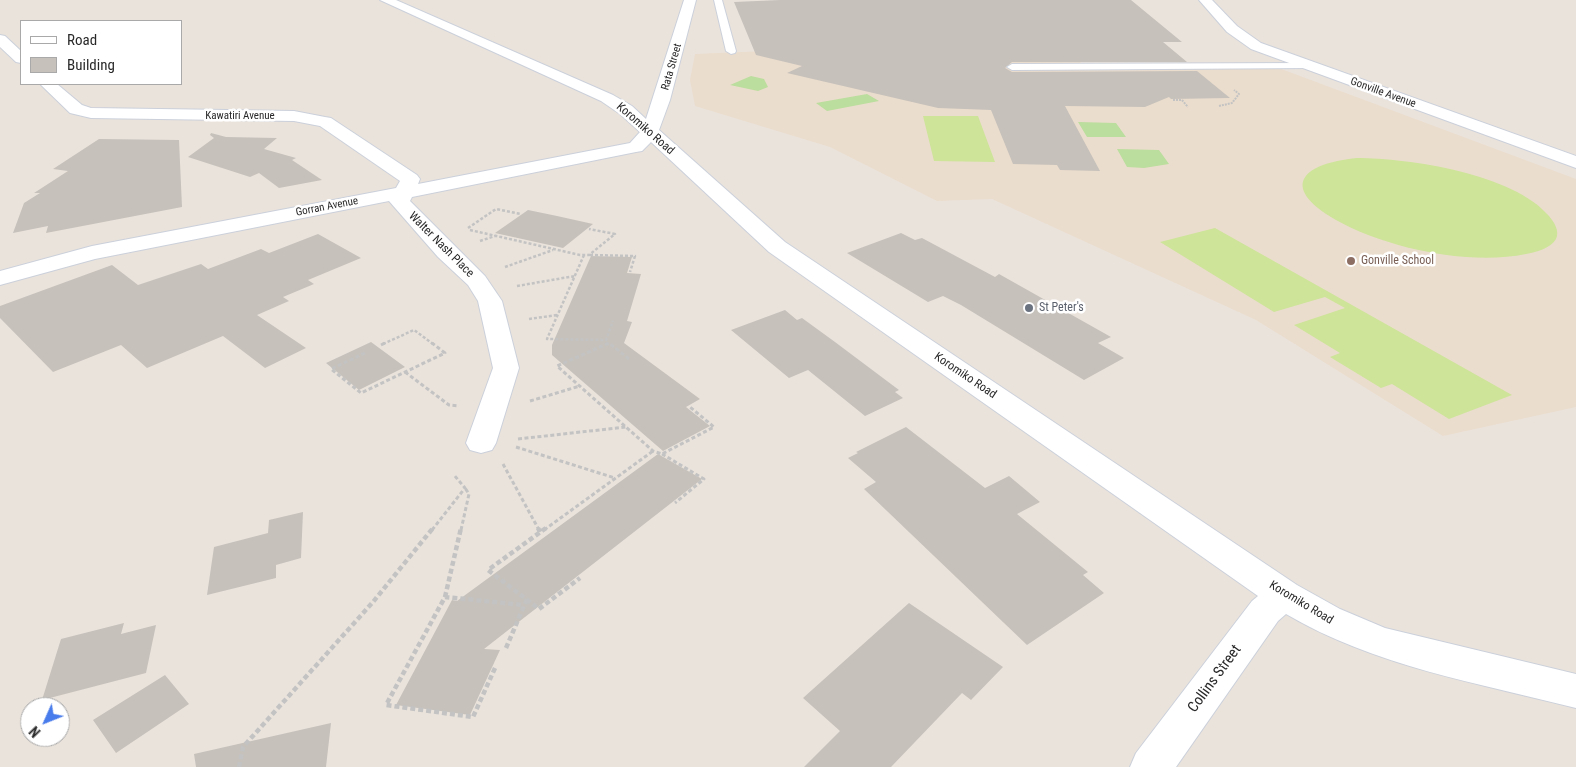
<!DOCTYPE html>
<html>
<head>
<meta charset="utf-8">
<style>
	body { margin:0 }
	#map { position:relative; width:1576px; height:767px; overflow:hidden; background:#eae3dc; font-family:"Roboto Condensed",sans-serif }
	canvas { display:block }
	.legend { position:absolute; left:20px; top:20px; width:162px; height:65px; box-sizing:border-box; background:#fff; border:1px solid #a9a9a9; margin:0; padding:6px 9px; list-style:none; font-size:15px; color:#292929 }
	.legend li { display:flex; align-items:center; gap:10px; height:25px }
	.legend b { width:25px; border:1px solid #a9a9a9 }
	.north { position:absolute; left:20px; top:697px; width:50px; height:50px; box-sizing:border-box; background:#fff; border:1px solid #a9a9a9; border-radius:50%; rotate:226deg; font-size:14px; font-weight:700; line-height:20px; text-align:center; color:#292929 }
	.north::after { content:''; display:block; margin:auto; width:18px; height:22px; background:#487beb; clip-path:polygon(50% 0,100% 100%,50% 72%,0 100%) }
</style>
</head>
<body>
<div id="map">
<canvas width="1576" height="767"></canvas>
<ul class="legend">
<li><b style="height:6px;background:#fff"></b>Road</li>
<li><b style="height:14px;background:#c6c1bb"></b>Building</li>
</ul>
<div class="north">N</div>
</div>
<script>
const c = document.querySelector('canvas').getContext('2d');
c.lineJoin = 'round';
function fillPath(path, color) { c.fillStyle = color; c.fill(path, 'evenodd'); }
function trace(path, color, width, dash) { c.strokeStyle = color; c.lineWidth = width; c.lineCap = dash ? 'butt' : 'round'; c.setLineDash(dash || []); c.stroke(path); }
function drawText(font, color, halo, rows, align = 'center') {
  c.font = font + ' "Roboto Condensed",sans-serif'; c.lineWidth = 5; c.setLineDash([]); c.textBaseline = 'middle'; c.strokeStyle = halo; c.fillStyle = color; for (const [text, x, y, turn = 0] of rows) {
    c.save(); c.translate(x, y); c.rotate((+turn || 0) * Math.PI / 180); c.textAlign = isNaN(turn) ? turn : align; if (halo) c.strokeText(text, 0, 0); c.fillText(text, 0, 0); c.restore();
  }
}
const education = new Path2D(`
	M1064,45L1082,64H1268L1576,179V407L1443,436L1256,320L992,199L937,201L830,147L695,106L690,80L695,54L888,46Z`);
const green = new Path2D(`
	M751,76L764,79L768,87L758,91L730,85Z
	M867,94L879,101L827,111L816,103Z
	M1078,122L1116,123L1126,137H1087Z
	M1117,149L1159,150L1169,164L1144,168L1127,167Z`);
const pitch = new Path2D(`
	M923,116H978L995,162L934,161Z
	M1357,158C1409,158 1514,174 1549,216C1554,222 1560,231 1556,239C1550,249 1536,252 1526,254C1469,266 1386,248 1336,220C1277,186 1304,163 1357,158Z
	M1215,228L1512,395L1449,419L1392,384L1381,388L1330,357L1340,353L1294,325L1345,308L1325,297L1274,312L1160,242Z`);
const building = new Path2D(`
	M780,0H1131L1182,42H1163L1187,62H1012L1005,68L1012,72L1197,71L1230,98L1171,99L1169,97L1145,107L1065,106L1100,171L1060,170L1057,165L1013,164L991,110L938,108L787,73L802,66L756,55L734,2Z
	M211,133L226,137L277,138L264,149L296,158L292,160L322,180L279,188L259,173L250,177L188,157L214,138L210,135Z
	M99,139L179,140L182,207L46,233L48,226L13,233L24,203L40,193H34L68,171L53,169Z
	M528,210L557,216L593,224L563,248L495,233Z
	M901,233L915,240L922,238L995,277L999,274L1111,337L1098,343L1124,358L1084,380L961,305L943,296L928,302L847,253Z
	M318,234L361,258L308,280L314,284L283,297L289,301L257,315L306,348L265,368L223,336L147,368L121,345L53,372L0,318V306L112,265L138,285L201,264L208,269L261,249L269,253Z
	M591,256L632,257L627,273L641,274L627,321L632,322L624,343L700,399L686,407L710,426L663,451L552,355V345Z
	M785,310L797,320L802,318L835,342L899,390L895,392L903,398L865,416L808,370L789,378L731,330Z
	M371,342L405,367L359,390L326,363Z
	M906,427L985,488L1009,476L1040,502L1017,514L1088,572L1083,575L1104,593L1027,645L864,489L876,482L848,458L858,453L856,452Z
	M658,454L702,479L484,649L500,650L470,715L396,705L452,600L457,601Z
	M303,512L301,558L276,565V578L207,595L214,547L268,533L269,520Z
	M909,603L1003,667L971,700L962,693L891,767H804L840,731L803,698Z
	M124,623L121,634L156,625L146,673L42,700L61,639Z
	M165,675L189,704L116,753L93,720Z
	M331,723L326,767H196L194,754Z`);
const pathFar3 = new Path2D(`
	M1173,100H1182L1188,107
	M1219,106L1232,103L1239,94L1234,90`);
const pathFar2 = new Path2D(`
	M468,228L496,209L521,214
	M470,230L580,255H589L615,234L589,229
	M480,241L495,236
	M584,255L547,339L606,340L613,321
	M590,255L635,256L630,272
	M505,267L553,250
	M517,286L575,276
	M529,319L557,315
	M383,344L414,330L433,344
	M606,344H611`);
const pathFar1 = new Path2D(`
	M381,345L385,343
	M365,353L331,369L361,393L445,353L432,343
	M629,359L609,343L557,366L653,451L662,454L714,427L690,407
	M405,372L449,405L459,406
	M530,401L580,386
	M518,439L626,427
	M516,447L615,478
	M662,454L704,479L675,503
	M503,464L539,530
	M432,530L465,488L454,475
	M461,530L469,494L465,488
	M544,530L653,451`);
const path = new Path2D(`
	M538,528L540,532
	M546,528L488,570L539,609L580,578
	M445,597L461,528
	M506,648L527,599
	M495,668L473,717L386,705L445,597L524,605
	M239,767L243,747L373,602L433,528`);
const lane = new Path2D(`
	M714,0H722L736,51L735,53L731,54L726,51Z
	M1309,63L1313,64V68L1012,70L1007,67L1012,64Z`);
const street = new Path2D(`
	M380,0H396L613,95L632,106L646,119L684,0H696L670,100L659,130L785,242L1297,585L1340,609L1385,628L1576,674V708C1478,683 1374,666 1286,614L1278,621L1176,767H1130L1136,753L1252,601L1258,596L769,252L651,142L642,151L636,152L412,197L410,201L485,276L502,301L519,368L496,443L492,450L481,453L470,450L466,443L493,368L478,301L468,285L438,257L389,201L95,259L0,285V271L92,246L396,188L400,181L320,126L294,121L91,118L70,113L40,84H57L82,105L91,108L294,111L325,117L331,118L417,175L420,179L418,184L630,143L640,132L620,114L601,101Z
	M1199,0H1212L1237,26L1261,43L1576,156V168L1251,49L1227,32Z
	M0,35L5,36L21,51V63L16,62L0,47Z`);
const markers = [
	[1351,261,5,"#8d6e63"],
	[1029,308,5,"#6b7280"]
];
const farStreetnames = [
	["Rata Street",672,67,-74],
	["Gonville Avenue",1383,93,20],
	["Kawatiri Avenue",240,116],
	["Gorran Avenue",327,207,-11]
];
const streetNames = [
	["Koromiko Road",645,129,41],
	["Walter Nash Place",441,245,45],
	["Koromiko Road",965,376,34],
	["Koromiko Road",1301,603,31]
];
const educationNames = [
	["Gonville School",1361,261]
];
const worshipNames = [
	["St Peter's",1039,308]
];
const nearStreetnames = [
	["Collins Street",1215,679,-54]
];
fillPath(education, '#ebddcd');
fillPath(green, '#bbdd9d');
fillPath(pitch, '#cde499');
fillPath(building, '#c6c1bb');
trace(lane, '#cbd0da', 2);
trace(street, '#cbd0da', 2);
trace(pathFar3, '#c3c3c3', 2, [2, 1]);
trace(pathFar2, '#c3c3c3', 2.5, [3, 2]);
trace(pathFar1, '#c3c3c3', 3, [4, 2.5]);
trace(path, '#c3c3c3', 4.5, [5, 3]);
fillPath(lane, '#fff');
fillPath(street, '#fff');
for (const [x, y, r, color] of markers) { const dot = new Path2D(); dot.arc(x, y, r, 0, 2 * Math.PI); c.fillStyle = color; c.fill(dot); trace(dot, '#fff', 2); }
drawText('11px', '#292929', '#fff', farStreetnames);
drawText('12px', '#292929', '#fff', streetNames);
drawText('12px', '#785e54', '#fff', educationNames, 'left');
drawText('12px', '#5b616d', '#fff', worshipNames, 'left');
drawText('15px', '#292929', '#fff', nearStreetnames);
</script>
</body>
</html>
